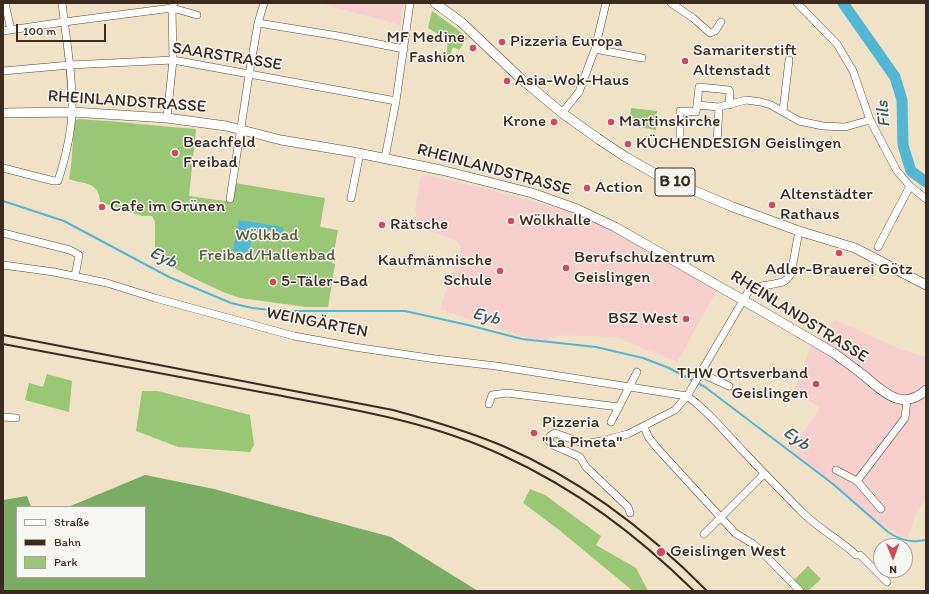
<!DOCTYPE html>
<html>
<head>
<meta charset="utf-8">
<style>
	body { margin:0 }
	#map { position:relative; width:929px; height:594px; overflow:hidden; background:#efe2c7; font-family:Itim,sans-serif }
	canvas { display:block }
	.frame { position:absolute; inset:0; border:4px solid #3b2a1e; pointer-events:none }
	.legend { position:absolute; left:16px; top:506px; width:130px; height:72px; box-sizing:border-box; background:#f6f6f2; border:1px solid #aba49d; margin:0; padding:5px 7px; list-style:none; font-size:12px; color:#3b2a1e }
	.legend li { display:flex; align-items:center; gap:8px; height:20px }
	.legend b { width:20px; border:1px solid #aba49d }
	.north { position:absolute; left:873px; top:538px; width:40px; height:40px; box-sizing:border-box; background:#f6f6f2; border:1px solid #aba49d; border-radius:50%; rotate:179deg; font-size:11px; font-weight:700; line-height:16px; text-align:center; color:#3b2a1e }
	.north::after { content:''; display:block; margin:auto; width:14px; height:18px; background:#d1495b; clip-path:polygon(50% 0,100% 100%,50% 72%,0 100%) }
	.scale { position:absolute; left:16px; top:24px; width:90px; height:18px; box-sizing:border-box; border:2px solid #3b2a1e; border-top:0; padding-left:5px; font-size:12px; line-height:14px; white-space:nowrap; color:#3b2a1e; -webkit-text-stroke:3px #f6f6f2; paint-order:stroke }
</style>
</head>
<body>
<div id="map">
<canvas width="929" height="594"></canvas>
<div class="frame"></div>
<ul class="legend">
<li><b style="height:5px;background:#fff"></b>Straße</li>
<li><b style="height:5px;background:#3b2a1e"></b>Bahn</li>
<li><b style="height:11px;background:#99c775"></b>Park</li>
</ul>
<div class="north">N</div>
<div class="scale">100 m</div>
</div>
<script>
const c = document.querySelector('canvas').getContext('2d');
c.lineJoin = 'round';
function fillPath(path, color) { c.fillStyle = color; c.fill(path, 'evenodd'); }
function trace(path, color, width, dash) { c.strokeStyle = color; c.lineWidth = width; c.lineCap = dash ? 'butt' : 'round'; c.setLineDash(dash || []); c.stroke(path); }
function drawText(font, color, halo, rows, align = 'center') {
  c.font = font + ' Itim,sans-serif'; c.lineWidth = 3; c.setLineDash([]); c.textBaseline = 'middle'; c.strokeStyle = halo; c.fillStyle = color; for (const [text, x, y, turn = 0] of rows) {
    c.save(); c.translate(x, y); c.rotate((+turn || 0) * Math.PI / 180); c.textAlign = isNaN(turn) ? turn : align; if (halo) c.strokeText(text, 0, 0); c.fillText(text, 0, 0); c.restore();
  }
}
const built = new Path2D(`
	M320,3H403L400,25Z
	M421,174L491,190L574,213L594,221L634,242L717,290L677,362L615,337L563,335L546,340L525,337L440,310L461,246L456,241L420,227L415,210Z
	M834,319L902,350L926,357V499L918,509L907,539L881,525L790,451L820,408L794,391L812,343L824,335Z`);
const green = new Path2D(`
	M432,11L457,29L467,38L459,50L453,47L449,58L446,57L448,40L428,28Z
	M631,108L657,111L656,130L629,125Z
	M78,119C117,121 156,126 196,129L189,196L232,202L235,183L325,198L320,227L338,230L332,263L335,264L328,307H306L240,298L223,292L189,276L171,266L155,252V222L152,216H142L100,202C99,180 83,185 69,179C73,160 72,140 75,121Z
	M47,374L72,381L69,412L25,400L29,383L43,387Z
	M142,391H158L250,415L254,445L250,452L178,447L136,431Z
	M530,489L545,495L601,536L596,545L636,568L648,591H633L558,529L523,503Z
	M808,566L821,579L808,591H805L794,580Z`);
const forest = new Path2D(`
	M145,475L214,489L391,537L478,591H3V500L27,496L31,507H17V577H145V507H68Z`);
const water = new Path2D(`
	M239,220L283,227L281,239L271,237L272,230L261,228L259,234L246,232V236L252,238L249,254L233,251L236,235H242V231L237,230Z`);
const stream = new Path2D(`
	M3,201L64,221L169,277L231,303L252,308L280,311H405L468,325L522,339L596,347L643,358L669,368L705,387L833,484L888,532C900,540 911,543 926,540`);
const river = new Path2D(`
	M843,3L895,77L902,100L903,145L911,171L926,182`);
const minor = new Path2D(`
	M5,3L11,30
	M671,3L693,18L710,33L715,31L721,22
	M797,3L837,44L853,71L870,120L897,171L910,186L926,199
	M258,23L338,36L404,49
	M3,31L64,22L172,8L197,15
	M595,49L642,58
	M3,71L70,65L173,60L396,101
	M697,105L699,87L729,90L730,92L729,105
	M783,111L789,60
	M562,113L579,92L583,81L595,49L606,3
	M167,118L173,60L172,8L174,3
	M680,138V111L696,112L697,105L719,107
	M717,143L719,107L746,100L761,102L771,105L799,121L823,126L845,127L870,120
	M385,158L396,101L410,3
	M3,168L54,181H58C65,159 71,136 72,112C73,76 66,39 62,3
	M351,198L360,153
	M230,199L249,75L258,23L264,3
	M3,233L70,250L79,255L75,276
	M878,247L910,186
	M3,265L54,272L107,283L155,298L294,336L354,347L436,359L496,366L687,396C707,410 724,431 741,449C762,471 782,492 803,513C819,529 839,539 856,555H860L887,582
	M700,373L729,386
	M489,404L492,395L507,393L619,407
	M3,417L16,418
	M611,422L637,372
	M644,427L649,438L658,449L735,533L753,544L761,551L800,591
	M836,470L857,481
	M881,509L857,481L905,418L907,400
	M630,513L628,507L586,467L580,457L553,445L549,441L550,436L555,433L585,444L601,441L628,434L675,410L687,396L748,292L755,287L774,284L783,282L787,279L791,274L799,231
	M704,534L764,474`);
const major = new Path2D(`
	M435,3L461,22L519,77L562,113L600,140L624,156L659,176L733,207L799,231L855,248L926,285
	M3,113L72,112L120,115L167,118L226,126L281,140L353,152L441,170L532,193L577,209L615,227L743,300L834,353C843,360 853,367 862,374C882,390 901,413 926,390`);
const rail = new Path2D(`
	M3,335L393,410C430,420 467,431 503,446C580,479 648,531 707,591
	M3,344C91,360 178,377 266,393C345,408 427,420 502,455C576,489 636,534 694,591`);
const markers = [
	[502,42,4,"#d1495b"],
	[473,48,4,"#d1495b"],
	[685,61,4,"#d1495b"],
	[507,81,4,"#d1495b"],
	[554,122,4,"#d1495b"],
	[611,122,4,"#d1495b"],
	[628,144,4,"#d1495b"],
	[175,153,4,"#d1495b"],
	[587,188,4,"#d1495b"],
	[772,205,4,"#d1495b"],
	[102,207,4,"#d1495b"],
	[511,221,4,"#d1495b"],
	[382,225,4,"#d1495b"],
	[839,253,4,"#d1495b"],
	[566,268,4,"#d1495b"],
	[500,271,4,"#d1495b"],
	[273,282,4,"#d1495b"],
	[686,319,4,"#d1495b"],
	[816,384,4,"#d1495b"],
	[534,433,4,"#d1495b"],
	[661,552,5,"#d1495b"]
];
const shields = [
	[675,182,40]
];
const shieldNames = [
	["B 10",675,182]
];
const poiNames = [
	["MF Medine",465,38,"right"],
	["Fashion",465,58,"right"],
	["Pizzeria Europa",510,42],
	["Samariterstift",693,51],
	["Altenstadt",693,71],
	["Asia-Wok-Haus",515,81],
	["Krone",546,122,"right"],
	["Martinskirche",619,122],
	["Beachfeld",183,143],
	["Freibad",183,163],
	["KÜCHENDESIGN Geislingen",636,144],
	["Action",595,188],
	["Altenstädter",780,195],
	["Rathaus",780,215],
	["Cafe im Grünen",110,207],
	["Wölkhalle",519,221],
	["Rätsche",390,225],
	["Berufschulzentrum",574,258],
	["Geislingen",574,278],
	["Kaufmännische",492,261,"right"],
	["Schule",492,281,"right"],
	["Adler-Brauerei Götz",839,270,"center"],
	["5-Täler-Bad",281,282],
	["BSZ West",678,319,"right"],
	["THW Ortsverband",808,374,"right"],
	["Geislingen",808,394,"right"],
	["Pizzeria",542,423],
	["\"La Pineta\"",542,443],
	["Geislingen West",670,552]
];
const streetNames = [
	["SAARSTRASSE",227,57,9],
	["RHEINLANDSTRASSE",127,102,4],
	["RHEINLANDSTRASSE",494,170,15],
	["RHEINLANDSTRASSE",799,317,32],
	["WEINGÄRTEN",317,323,11]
];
const parkNames = [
	["Wölkbad",267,236],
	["Freibad/Hallenbad",267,256]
];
const waterNames = [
	["Fils",884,114,-95],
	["Eyb",163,258,27],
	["Eyb",486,317,14],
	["Eyb",796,439,37]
];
fillPath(built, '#f7d0cd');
fillPath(green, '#99c775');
fillPath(forest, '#7aac66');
fillPath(water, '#53b6d2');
trace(stream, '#53b6d2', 2);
trace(river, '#53b6d2', 11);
trace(minor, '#564637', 8);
trace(major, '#564637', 10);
trace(minor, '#fff', 7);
trace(major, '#fff', 9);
trace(rail, '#3b2a1e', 2);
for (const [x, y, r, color] of markers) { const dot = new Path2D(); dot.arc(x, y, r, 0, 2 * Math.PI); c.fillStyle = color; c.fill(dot); trace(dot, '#f6f6f2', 1.5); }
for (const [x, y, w] of shields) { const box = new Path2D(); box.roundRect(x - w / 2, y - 14, w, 28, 3); c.fillStyle = '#f6f6f2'; c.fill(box); trace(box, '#3b2a1e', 1); }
drawText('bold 16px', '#3b2a1e', null, shieldNames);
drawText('17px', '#3b2a1e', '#f6f6f2', poiNames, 'left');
drawText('17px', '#3b2a1e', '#f6f6f2', streetNames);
drawText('17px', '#575938', '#f6f6f2', parkNames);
drawText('italic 18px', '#435b5d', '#f6f6f2', waterNames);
</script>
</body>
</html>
